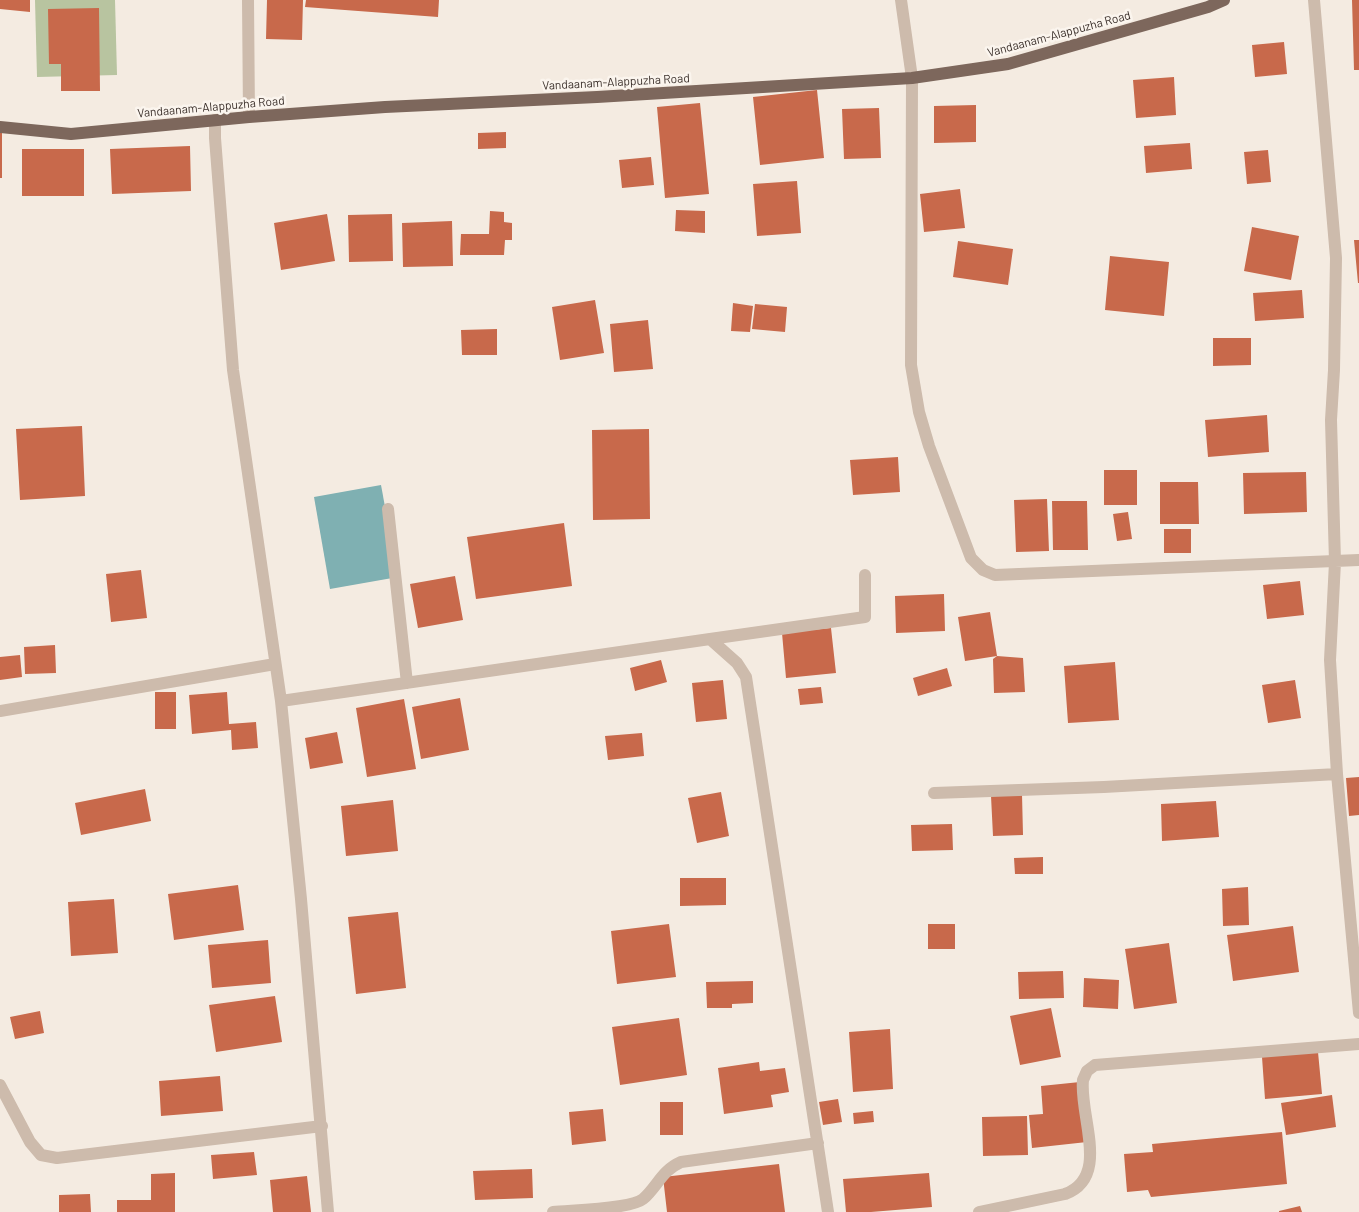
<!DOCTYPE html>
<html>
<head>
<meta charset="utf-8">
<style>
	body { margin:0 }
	canvas { display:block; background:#f4ebe1 }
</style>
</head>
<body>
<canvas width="1359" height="1212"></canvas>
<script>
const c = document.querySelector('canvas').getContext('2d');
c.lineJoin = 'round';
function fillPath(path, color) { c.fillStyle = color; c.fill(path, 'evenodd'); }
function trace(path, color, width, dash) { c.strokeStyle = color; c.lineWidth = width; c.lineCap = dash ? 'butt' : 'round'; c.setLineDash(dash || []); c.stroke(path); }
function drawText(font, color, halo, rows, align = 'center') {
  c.font = font + ' Barlow,sans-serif'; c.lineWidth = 5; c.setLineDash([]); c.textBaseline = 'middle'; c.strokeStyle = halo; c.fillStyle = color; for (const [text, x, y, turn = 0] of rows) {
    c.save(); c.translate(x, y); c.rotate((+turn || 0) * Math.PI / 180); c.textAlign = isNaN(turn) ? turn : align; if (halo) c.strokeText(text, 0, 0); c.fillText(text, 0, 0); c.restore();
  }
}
const green = new Path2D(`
	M35,0H115L117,75L37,77Z`);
const water = new Path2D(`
	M381,485L398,577L330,589L314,497Z`);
const building = new Path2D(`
	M0,0H30V12L0,9Z
	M267,0H303L302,40L266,39Z
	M306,0H439L438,17L305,7Z
	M1352,0H1359V70H1354Z
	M99,8L100,91H61V64H49L48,9Z
	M1284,42L1287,74L1255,77L1252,45Z
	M1174,77L1176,115L1136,118L1133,80Z
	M817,90L824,158L760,165L753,97Z
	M700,103L709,194L665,198L657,107Z
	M976,105V142L934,143V106Z
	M879,108L881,158L844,159L842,109Z
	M506,132V148L478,149V133Z
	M0,133H2V178H0Z
	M1190,143L1192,169L1146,173L1144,146Z
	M190,146L191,191L112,194L110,149Z
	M22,149H84V196H22Z
	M1268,150L1271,182L1247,184L1244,152Z
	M651,157L654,185L622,188L619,160Z
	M797,181L801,233L757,236L753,184Z
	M960,189L965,228L924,232L920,194Z
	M676,210L705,211V233L675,231Z
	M490,211L504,212V222L512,223V240H505L504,255H460L461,234H489Z
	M327,214L335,261L281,270L274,223Z
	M392,214L393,261L349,262L348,215Z
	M452,221L453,266L403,267L402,223Z
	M1252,227L1299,236L1291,280L1244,271Z
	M1354,240H1359V283H1358Z
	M958,241L1013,249L1008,285L953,277Z
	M1110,256L1169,262L1164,316L1105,310Z
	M1302,290L1304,318L1255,321L1253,293Z
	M595,300L604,353L560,360L552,307Z
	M733,303L753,306L750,332L731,331Z
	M755,304L787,307L785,332L752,329Z
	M648,320L653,369L614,372L610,324Z
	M497,329V355H462L461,330Z
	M1213,338H1251V365L1213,366Z
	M1267,415L1269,452L1208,457L1205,420Z
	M82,426L85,496L20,500L16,429Z
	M649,429L650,519L593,520L592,430Z
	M898,457L900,492L853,495L850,460Z
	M1104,470H1137V505H1104Z
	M1306,472L1307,512L1244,514L1243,473Z
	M1160,482H1198L1199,524H1160Z
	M1047,499L1049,551L1016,552L1014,500Z
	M1052,501H1087L1088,550H1053Z
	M1128,512L1132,539L1117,541L1113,514Z
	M564,523L572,586L476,599L467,537Z
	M1164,529H1191V553H1164Z
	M141,570L147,618L111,622L106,574Z
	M455,576L463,620L418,628L410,584Z
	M1300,581L1304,615L1267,619L1263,585Z
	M944,594L945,631L896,633L895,596Z
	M990,612L997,656L965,661L958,617Z
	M831,628L836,673L786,678L782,633Z
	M55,645L56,673L25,674L24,647Z
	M20,655L22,677L0,680V657Z
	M997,656L1023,658L1025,692L994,693L993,659Z
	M661,660L667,682L635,691L630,668Z
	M1115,662L1119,720L1068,723L1064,666Z
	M947,668L952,686L918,696L913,678Z
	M723,680L727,719L696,722L692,683Z
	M1295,680L1301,718L1268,723L1262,685Z
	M821,687L823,703L800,705L798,689Z
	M155,692H176V729H155Z
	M227,692L229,724L256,722L258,748L232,750L231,730L192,734L189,695Z
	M460,698L469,750L421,759L412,707Z
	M404,699L416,769L367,777L356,708Z
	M337,732L343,763L310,769L305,738Z
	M642,733L644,756L608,760L605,736Z
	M1359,777V815L1349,816L1346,778Z
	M145,789L151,821L81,835L75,803Z
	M721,792L729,836L697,843L688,798Z
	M1022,794L1023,835L993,836L991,796Z
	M393,800L398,851L346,856L341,806Z
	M1216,801L1219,837L1162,841L1161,804Z
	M952,824L953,850L912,851L911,825Z
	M1043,857V874H1015L1014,858Z
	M680,878H726V905L680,906Z
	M238,885L244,930L174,940L168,894Z
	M1248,887L1249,925L1223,926L1222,889Z
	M114,899L118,953L71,956L68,902Z
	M398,912L406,988L356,994L348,917Z
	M669,924L676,977L617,984L611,931Z
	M928,924H955V949H928Z
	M1293,926L1299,972L1233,981L1227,935Z
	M268,940L271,983L212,988L208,945Z
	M1169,943L1177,1003L1134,1009L1125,949Z
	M1063,971L1064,998L1019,999L1018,972Z
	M1084,978L1119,980L1118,1009L1083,1007Z
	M753,981V1003L732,1004V1008H707L706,982Z
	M275,996L282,1042L216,1052L209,1005Z
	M1051,1008L1061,1057L1020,1065L1010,1016Z
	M40,1011L44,1033L15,1039L10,1017Z
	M679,1018L687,1075L620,1085L612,1027Z
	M890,1029L893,1089L853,1092L849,1032Z
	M1318,1052L1322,1094L1265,1099L1262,1057Z
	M759,1062L760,1071L785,1068L789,1092L771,1095L773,1107L724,1114L718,1068Z
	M220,1076L223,1111L161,1116L159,1081Z
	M1080,1082L1087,1142L1032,1148L1029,1115L1043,1114L1041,1086Z
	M1332,1095L1336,1127L1286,1135L1281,1103Z
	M838,1099L842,1122L823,1125L819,1102Z
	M660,1102H683V1135H660Z
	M603,1109L606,1141L572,1145L569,1112Z
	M873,1111L874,1122L854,1124L853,1113Z
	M1027,1116L1028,1155L983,1156L982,1117Z
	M1282,1132L1287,1184L1151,1197L1148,1190L1127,1192L1124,1154L1153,1152L1152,1144Z
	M254,1152L257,1175L213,1179L211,1155Z
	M779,1164L785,1212H667L663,1177Z
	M532,1169L533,1198L475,1200L473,1171Z
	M175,1173V1212H117V1200H151V1174Z
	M929,1173L932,1207L871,1212H846L843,1179Z
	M307,1176L311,1212H273L270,1180Z
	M90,1194L91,1212H59V1195Z
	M1300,1206L1302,1212H1279V1211Z`);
const minor = new Path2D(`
	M248,0L249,117
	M901,0L912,78L911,365L919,412L929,446L971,558L983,570L995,575L1359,560
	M1314,0L1336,258L1334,370L1331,420L1335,562L1330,660L1337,774L1359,1013
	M215,120V138L233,370L281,701L301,899L328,1212
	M388,509L407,683
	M710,639L865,617V575
	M281,701L710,639L737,663L746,677L828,1212
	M0,711L275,664
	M934,793L1104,787L1337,774
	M0,1085L30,1142L41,1155L57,1158L322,1126
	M553,1212C571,1210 631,1209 643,1199C658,1186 661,1171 681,1162L818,1143
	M979,1212L1065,1194C1111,1177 1079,1116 1083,1080L1087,1071L1095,1065L1359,1044`);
const major = new Path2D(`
	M0,127L71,134L249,117L385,107L597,97L912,78L1008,64L1208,7L1224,0`);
const streetNames = [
	["Vandaanam-Alappuzha Road",1059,34,-15],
	["Vandaanam-Alappuzha Road",616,82,-3],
	["Vandaanam-Alappuzha Road",211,107,-5]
];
fillPath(green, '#b8c4a0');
fillPath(water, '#7fb0b2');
fillPath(building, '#c8694b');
trace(minor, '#cdbbac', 12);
trace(major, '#7d675c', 12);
drawText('12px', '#3b302b', '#fbf5ee', streetNames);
</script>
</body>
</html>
